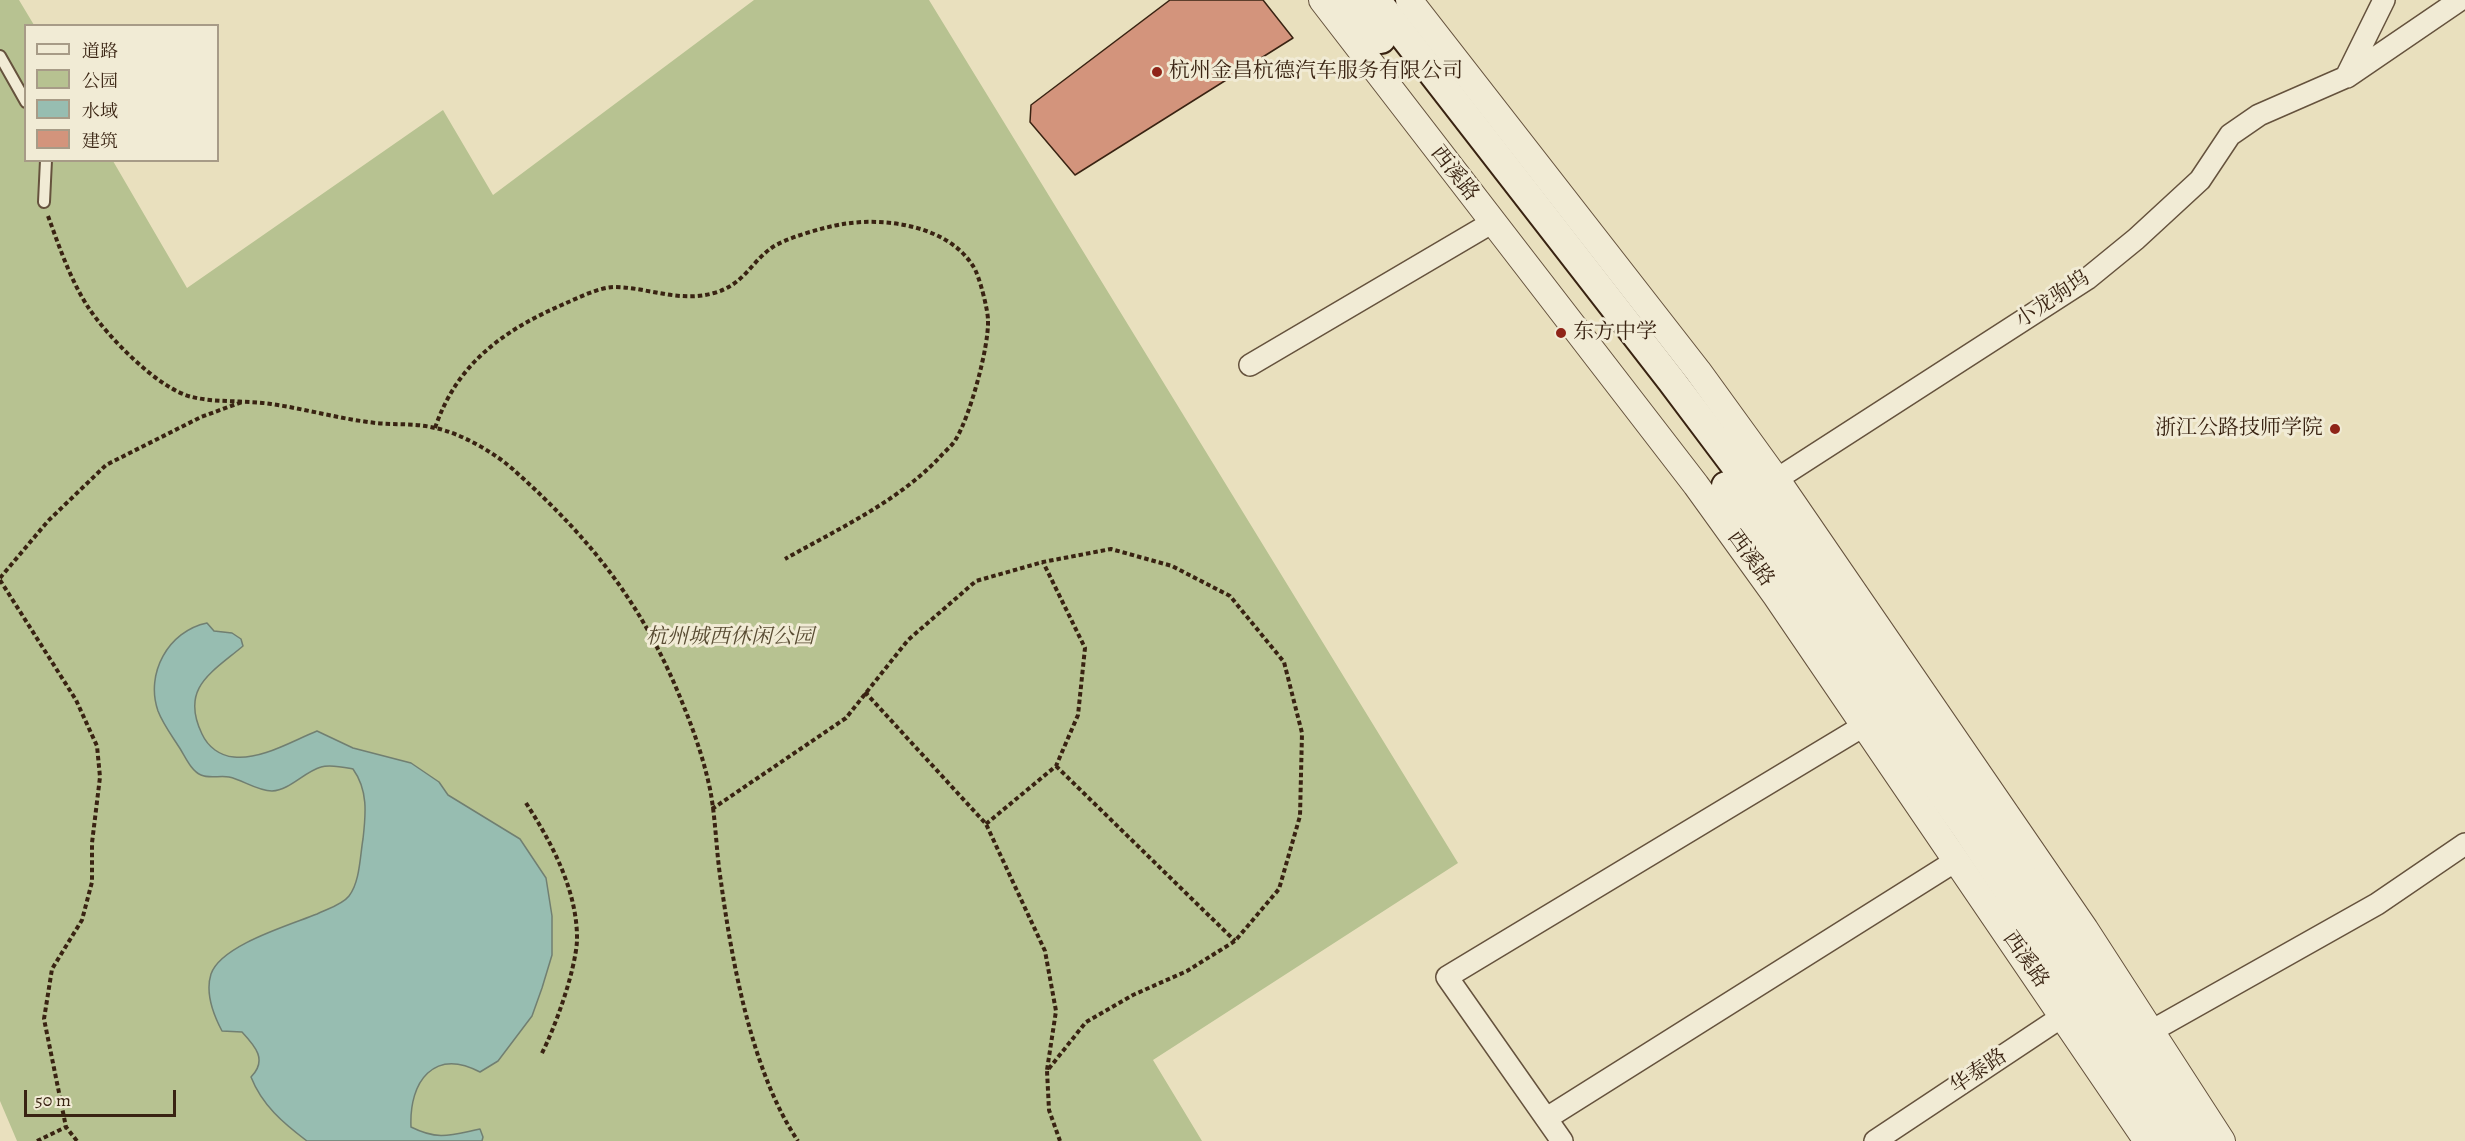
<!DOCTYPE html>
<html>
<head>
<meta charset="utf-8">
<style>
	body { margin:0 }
	#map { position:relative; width:2465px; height:1141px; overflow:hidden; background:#e9e0be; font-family:Alegreya,"Noto Serif SC",serif }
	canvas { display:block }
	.legend { position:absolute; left:24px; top:24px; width:195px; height:138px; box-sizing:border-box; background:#f1ebd5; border:2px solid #a79b87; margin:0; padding:8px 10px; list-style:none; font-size:18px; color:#392312 }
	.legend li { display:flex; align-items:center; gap:12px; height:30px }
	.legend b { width:30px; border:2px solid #a79b87 }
	.scale { position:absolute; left:24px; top:1090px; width:152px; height:27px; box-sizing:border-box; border:3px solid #392312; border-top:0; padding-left:8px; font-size:18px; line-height:21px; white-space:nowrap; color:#392312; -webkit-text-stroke:4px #f1ebd5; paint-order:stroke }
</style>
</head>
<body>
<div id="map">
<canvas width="2465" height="1141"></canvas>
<ul class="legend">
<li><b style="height:8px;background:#f1ebd5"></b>道路</li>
<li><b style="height:16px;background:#b7c291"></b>公园</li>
<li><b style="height:16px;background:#97bdb1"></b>水域</li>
<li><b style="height:16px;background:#d3947c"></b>建筑</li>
</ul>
<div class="scale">50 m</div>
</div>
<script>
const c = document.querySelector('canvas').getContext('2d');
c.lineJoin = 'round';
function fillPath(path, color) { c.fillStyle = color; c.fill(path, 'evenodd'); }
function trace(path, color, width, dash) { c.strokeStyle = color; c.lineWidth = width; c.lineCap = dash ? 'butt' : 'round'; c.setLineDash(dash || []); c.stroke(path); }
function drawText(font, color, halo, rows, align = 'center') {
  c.font = font + ' Alegreya,"Noto Serif SC",serif'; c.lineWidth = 6; c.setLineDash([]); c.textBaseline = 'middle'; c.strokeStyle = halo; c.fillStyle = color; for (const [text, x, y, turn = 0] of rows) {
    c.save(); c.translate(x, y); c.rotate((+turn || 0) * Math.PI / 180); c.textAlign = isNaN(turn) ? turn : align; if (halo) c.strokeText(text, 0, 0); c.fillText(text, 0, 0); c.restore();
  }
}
const green = new Path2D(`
	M0,0H19L34,25L26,26V160L113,161L187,288L443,110L493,195L754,0H929L1458,863L1153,1060L1202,1141H17L0,1101Z`);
const water = new Path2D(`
	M207,623L214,631L232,633L241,639L243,646C211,673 180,688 202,734C208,747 220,756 234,757C261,760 292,741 317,731L353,748L411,763L439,782L448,795L520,839L546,878L552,916V955L542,988L532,1016L498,1061L480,1072C434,1048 409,1081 411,1127C439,1141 451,1135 480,1129L483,1137L482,1141H307C283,1123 262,1105 251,1077C268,1060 255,1046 242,1032L222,1031C213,1014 205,993 211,974C221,945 290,925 317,914C327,909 342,905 349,896C360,882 360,856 363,839C366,813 368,790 353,769C343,767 330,764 321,767C304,772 290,790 272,791C257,791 243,780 229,777C220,775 210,779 201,775C191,771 185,756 179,747C172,736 163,724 158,711C145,674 168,631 207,623Z`);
const building = new Path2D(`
	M1170,0H1263L1293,38L1075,175L1030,122L1031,105Z`);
const path = new Path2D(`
	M48,216C59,246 70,279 88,307C107,336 158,389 192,397C217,403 245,400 271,404C306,409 340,419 376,423C395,425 416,423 435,428C461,433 497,454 516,472C595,543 645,608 684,707C695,734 704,761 710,789C716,820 716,851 721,882C732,962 752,1073 798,1141
	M435,428C457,363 504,330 564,304C578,298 597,288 613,287C648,287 678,303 714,293C743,285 750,264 770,249C784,238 825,227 843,224C886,217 948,226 973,266C979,274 988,310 988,320C989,347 970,416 956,439C952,446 944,452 939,458C897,502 838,529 785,559
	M0,578L48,521L106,465L201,417L242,402
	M0,580L76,700L97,746L100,777L92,843V882L82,920L52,969L44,1019L66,1127L77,1141
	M865,692L986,824L1045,951L1056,1011L1047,1070
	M1056,766L1235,941
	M526,803C552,843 578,892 577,941C575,972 555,1028 541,1055
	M712,809L846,718L908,640L976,581L1043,562L1111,549L1172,566L1230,596L1284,662L1302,733L1300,816L1279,889L1235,941L1187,971L1133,995L1086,1022L1047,1071L1049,1110L1060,1141
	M986,824L1056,766L1078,715L1085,648L1043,562
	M37,1141L66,1127`);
const service = new Path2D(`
	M0,56L26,102
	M44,202L46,160`);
const minor = new Path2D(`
	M2347,77L2460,0
	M1250,365L1493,222
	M1763,488L2087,279L2136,239L2200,180L2230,135L2259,115L2346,77L2384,0
	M2139,1038L2377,904L2465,844
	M1547,1118L1957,860
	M1562,1141L1447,977L1865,725
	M1875,1141L2075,1008`);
const tertiary = new Path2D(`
	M1322,0L1696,485L1776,596L2147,1141
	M1409,0L1698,371L1777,480L2085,929L2222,1141`);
const secondary = new Path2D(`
	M1351,0L1381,39
	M1376,0L1671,380L1756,493L1983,816L2198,1141
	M1726,486L1966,828L2083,1003L2171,1141`);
const markers = [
	[1157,72,6,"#8f2418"],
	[1561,333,6,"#8f2418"],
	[2335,429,6,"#8f2418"]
];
const poiNames = [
	["杭州金昌杭德汽车服务有限公司",1169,72],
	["东方中学",1573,333],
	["浙江公路技师学院",2323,429,"right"]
];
const streetNames = [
	["西溪路",1454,174,52],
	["小龙驹坞",2053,300,-34],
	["西溪路",1750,559,54],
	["西溪路",2025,960,55],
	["华泰路",1979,1072,-34]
];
const parkNames = [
	["杭州城西休闲公园",730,638]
];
fillPath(green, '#b7c291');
fillPath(water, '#97bdb1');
trace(water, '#717f71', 1.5);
fillPath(building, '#d3947c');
trace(building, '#392312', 1.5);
trace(service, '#65523d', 14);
trace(minor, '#65523d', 24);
trace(tertiary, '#65523d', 28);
trace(secondary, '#392312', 32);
trace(path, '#392312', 4, [4.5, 3]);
trace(service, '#f1ebd5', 10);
trace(minor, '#f1ebd5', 21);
trace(tertiary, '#f1ebd5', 26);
trace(secondary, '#f1ebd5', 28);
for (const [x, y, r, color] of markers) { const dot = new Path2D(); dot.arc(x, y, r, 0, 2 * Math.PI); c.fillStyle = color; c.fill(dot); trace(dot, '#f1ebd5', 2); }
drawText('21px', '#392312', '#f1ebd5', poiNames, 'left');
drawText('21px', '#392312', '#f1ebd5', streetNames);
drawText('italic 21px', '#584b32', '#f1ebd5', parkNames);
</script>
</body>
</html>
